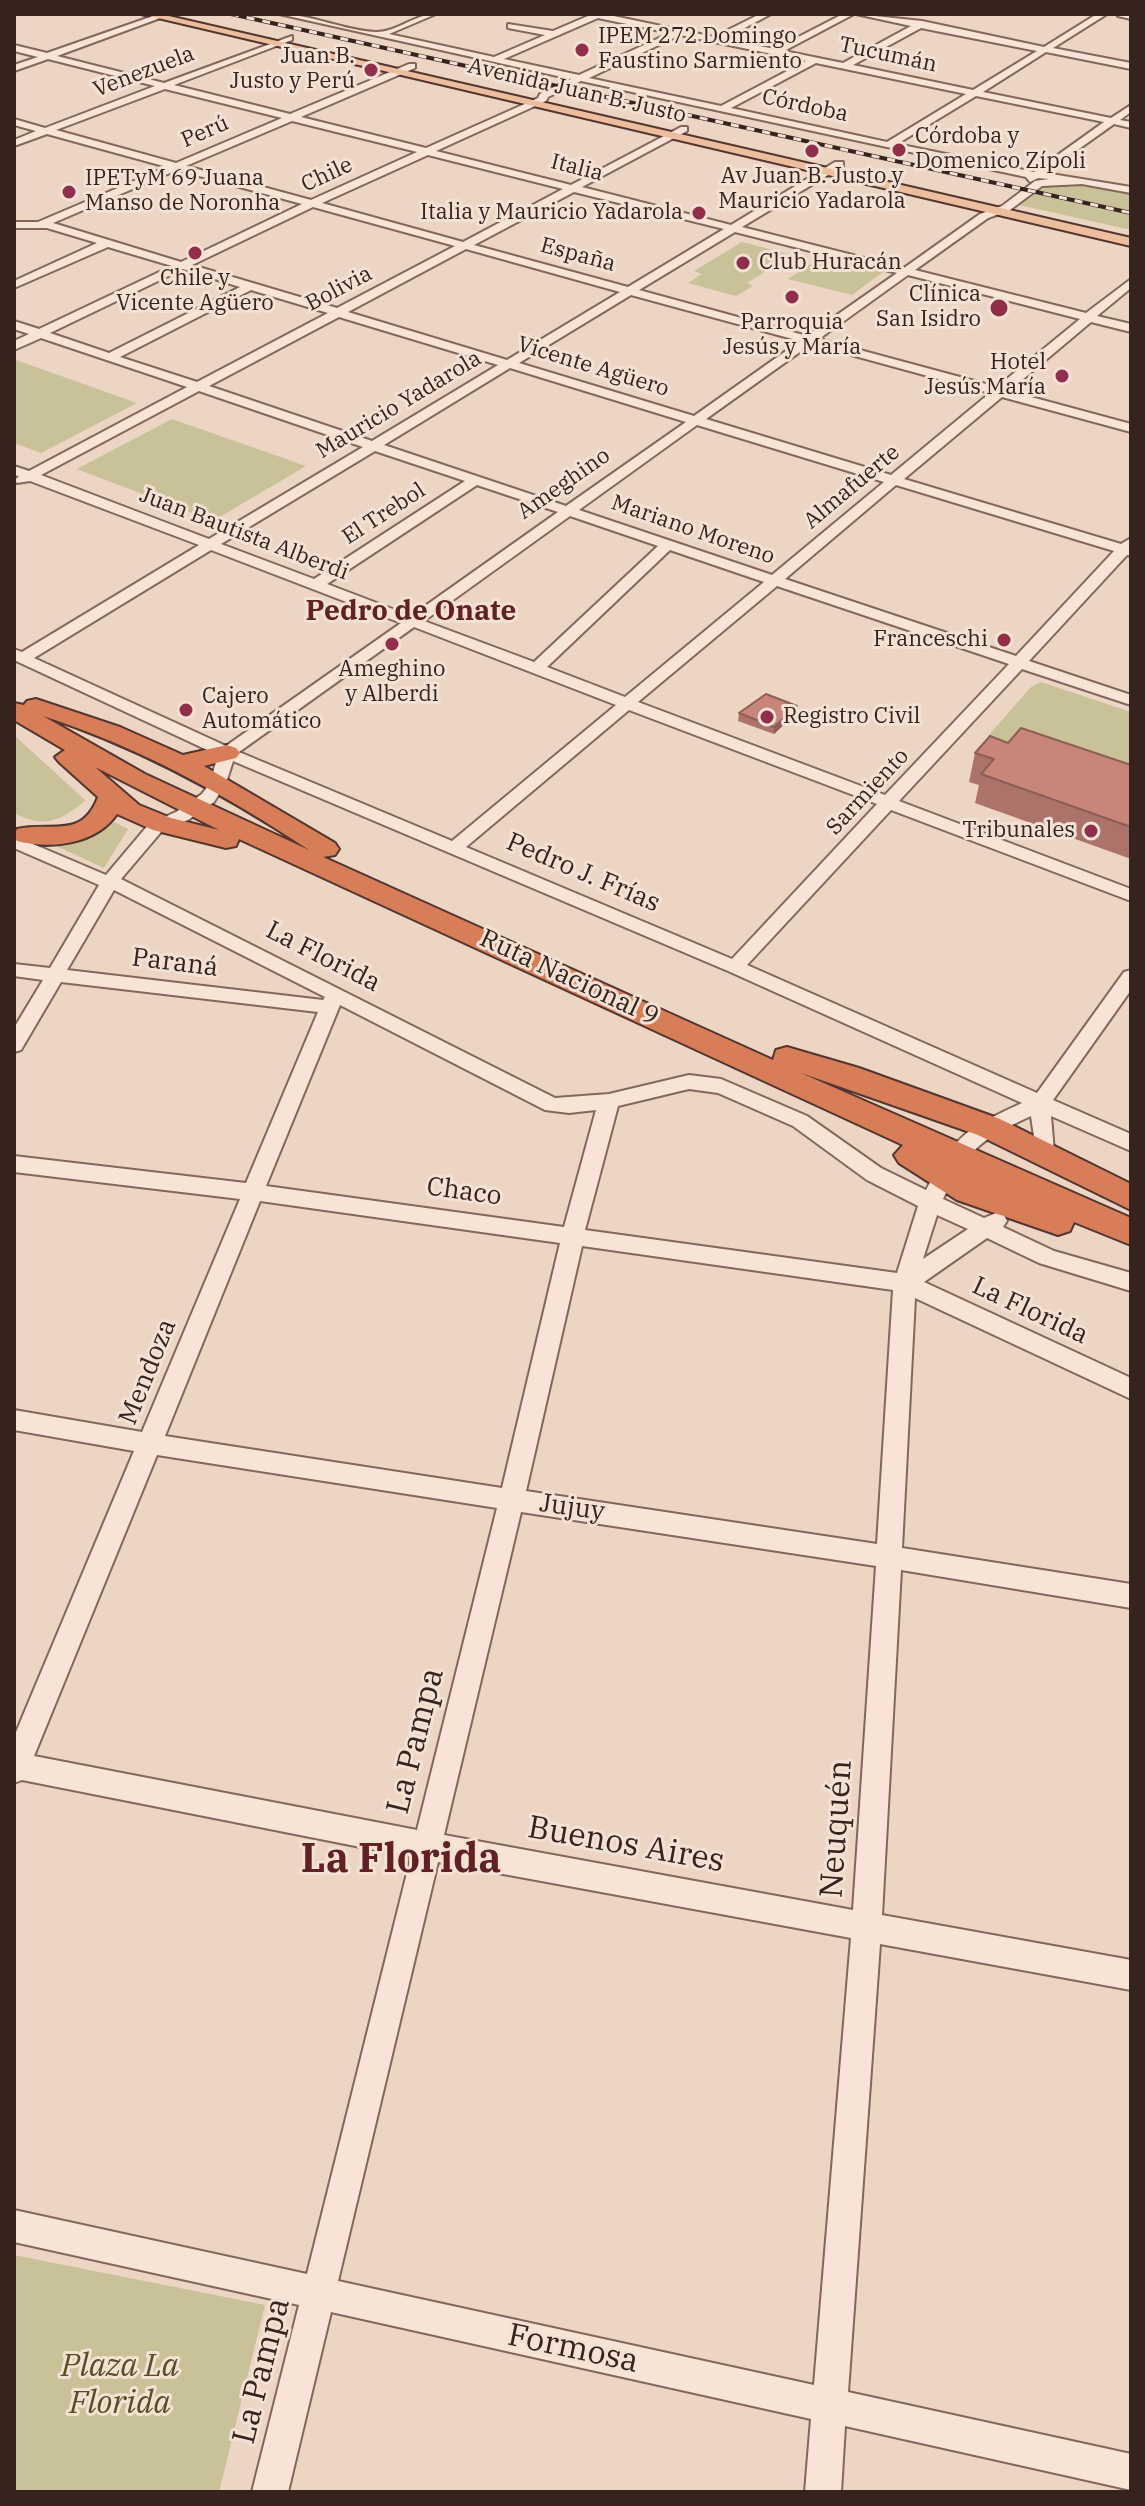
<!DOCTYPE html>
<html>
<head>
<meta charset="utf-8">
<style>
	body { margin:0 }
	#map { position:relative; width:1145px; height:2506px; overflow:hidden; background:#ecd5c3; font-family:"IBM Plex Serif",serif }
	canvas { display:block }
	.frame { position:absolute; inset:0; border:16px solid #36231e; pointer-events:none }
</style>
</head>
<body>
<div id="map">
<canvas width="1145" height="2506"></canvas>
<div class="frame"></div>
</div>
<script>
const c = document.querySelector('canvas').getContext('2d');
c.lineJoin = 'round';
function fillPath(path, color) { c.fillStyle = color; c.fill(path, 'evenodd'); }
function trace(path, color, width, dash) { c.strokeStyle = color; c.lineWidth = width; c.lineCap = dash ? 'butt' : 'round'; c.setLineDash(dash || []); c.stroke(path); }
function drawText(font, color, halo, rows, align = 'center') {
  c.font = font + ' "IBM Plex Serif",serif'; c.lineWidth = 6; c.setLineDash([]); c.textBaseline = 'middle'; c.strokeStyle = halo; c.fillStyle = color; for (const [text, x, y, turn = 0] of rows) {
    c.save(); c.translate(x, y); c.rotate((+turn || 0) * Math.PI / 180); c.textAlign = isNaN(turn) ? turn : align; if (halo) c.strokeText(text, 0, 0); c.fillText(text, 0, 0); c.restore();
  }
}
const green = new Path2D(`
	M1078,184L1131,195V230L1015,204L1045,187Z
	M742,242L792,255L747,283L753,286L736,296L688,283L702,274L694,271Z
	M826,254L887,269L852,295L788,279Z
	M16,360L137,403L41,453L14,443Z
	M172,419L306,466L213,521L77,469Z
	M1041,682L1131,712V787L988,736L1031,687Z
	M14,735L85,800V801C60,821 45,829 14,813Z
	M112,821L128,829L104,868L54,845Z
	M14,2255L265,2305L219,2492H14Z`);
const minor = new Path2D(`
	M159,14H171L57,56L164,83L292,36V40L174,85L290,114L409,64H415V68L301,117L426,148L538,98L540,94L571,79L279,14C312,14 344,31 377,32C397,32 415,14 436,14L389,34L494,57L545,35L508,28V24L553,31L588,16L586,14H604L714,37L760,14H771L724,39L775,49L843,14H854L784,51L843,63L911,26L856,14L922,21L1044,47L1097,14H1107L1053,48L1131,63V69L1046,52L983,92L1111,118L1131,105V112L1120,120L1131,122V128L1114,124L1045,173L1131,187V193L1082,184L1042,186L1010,210L988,218L915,270L1086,313L1131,279V288L1097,316L1131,324V332L1091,322L1009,391L1131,424V432L1002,397L904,479L1121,544L1131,538V556L1127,555L1029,661L1131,695V705L1022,669L899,801L1131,889V901L891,810L747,965L1037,1093L1124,972L1131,970V990L1053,1100L1131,1134V1151L1051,1116L1054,1152L1051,1157H1037L1031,1116C979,1140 970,1148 943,1199L984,1218L996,1213L1004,1215L1007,1221L1003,1227L1054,1251L1131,1273V1291L1039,1263L987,1238L924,1282L1131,1378V1399L915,1298L902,1548L1131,1584V1608L901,1570L882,1915L1131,1960V1990L880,1944L848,2392L1131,2454V2490L845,2426L841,2492H805L811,2419L331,2312L288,2492H252L299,2305L14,2242V2210L307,2274L411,1857L22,1780L14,1783V1737L134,1451L14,1430V1410L142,1432L240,1199L14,1172V1156L246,1183L318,1012L61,982L21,1050L14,1052V1028L43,980L14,976V964L50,968L99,885L14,848V836L106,875L149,824L176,812L202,794L210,783L218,755L14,660V649L22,652L199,545L30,481L17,483L15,480L19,476L14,475V466L29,471L187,387L41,338L14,350V341L29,334L14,329V321L39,329L172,266L108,247L14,288V281L97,243L47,228H14V222H38L167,167L47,134L14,146V140L36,131L14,125V119L45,128L155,86L48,59L14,71V65L38,57L14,51V45L47,53ZM598,18L670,33L579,75L504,59ZM921,28L1037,51L973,90L853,65ZM680,35L806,61L721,106L589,78ZM816,63L966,94L887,142L731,108ZM581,81L1026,177L1030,182L1038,178L1049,179L1035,181L1002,206L980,214L904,268L742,227L843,166V162H835L731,225L582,187L687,131V127H681L571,185L436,151L546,101L548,97ZM165,89L282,118L176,163L56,130ZM976,96L1104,122L1034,172L897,144ZM292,121L417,152L311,200L186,166ZM428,155L563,189L463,242L322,203ZM177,170L302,204L181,262L53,223ZM574,192L724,229L628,287L474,245ZM313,207L455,246L337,308L192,265ZM735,232L897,273L807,336L639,290ZM466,249L620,292L507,360L348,312ZM183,269L240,287L109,353L50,333ZM908,275L1080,319L997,387L819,339ZM251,290L328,313L197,382L120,357ZM631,295L800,341L694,416L519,363ZM339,317L498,365L372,441L209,386ZM811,344L990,393L891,475L706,419ZM510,368L686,422L566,506L384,445ZM199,391L363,447L209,539L41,475ZM697,425L884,482L772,575L579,510ZM375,451L465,481L314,579L221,544ZM477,485L558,512L411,616L327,584ZM896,485L1114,551L1016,656L785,579ZM570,516L658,546L534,662L424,621ZM211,550L401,623L226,746L34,658ZM670,550L764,582L625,697L547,667ZM777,586L1009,664L885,795L638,702ZM414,627L616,705L452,841L239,752ZM629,710L877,804L732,959L466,847ZM233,761L728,971L1022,1103C964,1130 957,1134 926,1190L881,1168L807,1116L721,1079L689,1075L609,1094L555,1098L121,879L161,832L188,820L214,802L226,783ZM114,890L325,997L323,1000L67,970ZM340,1005L545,1110L569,1113L596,1110L564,1227L266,1186ZM689,1089L718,1093L793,1126L867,1180L918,1206L897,1273L585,1230L618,1106ZM260,1201L560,1243L502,1488L165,1436ZM937,1215L968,1229L923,1259ZM582,1246L893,1290L877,1544L526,1491ZM157,1455L497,1508L417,1830L34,1756ZM521,1512L876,1566L853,1910L444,1835ZM438,1862L851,1938L814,2385L338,2281Z
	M1117,14H1131V19L1118,16Z`);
const major = new Path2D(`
	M141,14H160L1131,238V246Z`);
const highway = new Path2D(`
	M36,699L120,727L183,755L227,745L236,748L240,753L236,758L204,766L335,843L339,849L335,855L323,857L773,1060L776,1050L787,1047L859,1068L1000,1119L1131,1184V1210L978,1135L801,1073L1131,1218V1245L1074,1222L1070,1231L1058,1235L957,1200L899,1163L894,1155L903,1145L239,839L236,846L226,848L153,830L117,814C96,844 52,850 17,841L14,836L17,829C51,821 82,840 98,797L59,762L55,757L65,750L14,720V703L24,705L27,701ZM43,716C139,747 226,795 309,850L145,774ZM95,767L219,830L171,818L139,805Z`);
const rail = new Path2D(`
	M231,14L1131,213`);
const wall = new Path2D(`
	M797,706L796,713L774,734L738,721L739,713Z
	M1008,743L1131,765V859L975,803L979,785L969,782L975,753Z`);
const shadedWall = new Path2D(`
	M797,706L796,713L774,734V727Z`);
const building = new Path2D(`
	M766,694L797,706L774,727L739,713Z
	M1021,728L1131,765V827L981,774L994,759L975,753L990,736L1008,743Z`);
const markers = [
	[582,50,8,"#912e4a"],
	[371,70,8,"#912e4a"],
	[899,150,8,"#912e4a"],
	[812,151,8,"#912e4a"],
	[69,192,8,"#912e4a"],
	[699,213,8,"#912e4a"],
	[195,253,8,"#912e4a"],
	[743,263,8,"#912e4a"],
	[792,297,8,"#912e4a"],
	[999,308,10,"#912e4a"],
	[1062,376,8,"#912e4a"],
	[1004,640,8,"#912e4a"],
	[392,644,8,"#912e4a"],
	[186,710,8,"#912e4a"],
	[767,717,8,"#912e4a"],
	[1091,831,8,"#912e4a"]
];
const farPoinames = [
	["IPEM 272 Domingo",598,37],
	["Faustino Sarmiento",598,62],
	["Juan B.",355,57,"right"],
	["Justo y Perú",355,82,"right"],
	["Córdoba y",915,137],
	["Domenico Zípoli",915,162],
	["Av Juan B. Justo y",812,177,"center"],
	["Mauricio Yadarola",812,202,"center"],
	["IPETyM 69 Juana",85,179],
	["Manso de Noronha",85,204],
	["Italia y Mauricio Yadarola",683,213,"right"],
	["Club Huracán",759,263],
	["Chile y",195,279,"center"],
	["Vicente Agüero",195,304,"center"],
	["Clínica",981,295,"right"],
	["San Isidro",981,320,"right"],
	["Parroquia",792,323,"center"],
	["Jesús y María",792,348,"center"],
	["Hotel",1046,363,"right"],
	["Jesús María",1046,388,"right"],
	["Franceschi",988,640,"right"],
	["Ameghino",392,670,"center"],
	["y Alberdi",392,695,"center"],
	["Cajero",202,697],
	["Automático",202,722],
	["Registro Civil",783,717],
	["Tribunales",1075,831,"right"]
];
const farStreetnames = [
	["Tucumán",888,55,12],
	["Venezuela",144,72,-21],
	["Avenida Juan B. Justo",577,91,13],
	["Córdoba",805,106,12],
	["Perú",205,132,-23],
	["Italia",577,168,14],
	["Chile",327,175,-25],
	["España",578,255,15],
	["Bolivia",339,289,-28],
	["Vicente Agüero",593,367,17],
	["Mauricio Yadarola",399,405,-31],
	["Ameghino",564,484,-35],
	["Almafuerte",852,487,-40],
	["El Trebol",384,514,-33],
	["Mariano Moreno",693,530,19],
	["Juan Bautista Alberdi",244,534,21],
	["Sarmiento",868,792,-47]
];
const streetNames = [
	["Pedro J. Frías",583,873,23],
	["La Florida",323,957,27],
	["Paraná",175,963,7],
	["Ruta Nacional 9",569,978,25],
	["Chaco",464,1192,8],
	["La Florida",1030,1311,25],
	["Mendoza",148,1372,-68],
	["Jujuy",572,1508,8]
];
const farDistrictnames = [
	["Pedro de Onate",411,612]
];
const nearStreetnames = [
	["La Pampa",416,1741,-76],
	["Neuquén",837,1829,-86],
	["Buenos Aires",626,1845,10],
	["Formosa",573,2349,12],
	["La Pampa",262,2371,-76]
];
const nearParknames = [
	["Plaza La",120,2367],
	["Florida",120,2404]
];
const nearDistrictnames = [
	["La Florida",401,1860]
];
fillPath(green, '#c9c198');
trace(minor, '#85665b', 4);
trace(major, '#53362f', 4);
trace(highway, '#53362f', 4);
fillPath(minor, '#f7e4d6');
fillPath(major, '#edbe9d');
fillPath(highway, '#d77d58');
trace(rail, '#36231e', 4);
trace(rail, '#f3e1d3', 3, [8]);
fillPath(wall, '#ac736a');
fillPath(shadedWall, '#8c5e56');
fillPath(building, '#c8867b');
trace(building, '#8c5e56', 2);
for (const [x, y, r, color] of markers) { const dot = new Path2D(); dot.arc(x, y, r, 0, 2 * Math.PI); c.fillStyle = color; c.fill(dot); trace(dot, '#f3e1d3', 3); }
drawText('22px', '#36231e', '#f3e1d3', farPoinames, 'left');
drawText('22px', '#36231e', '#f3e1d3', farStreetnames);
drawText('26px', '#36231e', '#f3e1d3', streetNames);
drawText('bold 28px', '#602024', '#f3e1d3', farDistrictnames);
drawText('32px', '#36231e', '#f3e1d3', nearStreetnames);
drawText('italic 32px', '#515026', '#f3e1d3', nearParknames);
drawText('bold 40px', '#602024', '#f3e1d3', nearDistrictnames);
</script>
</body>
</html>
